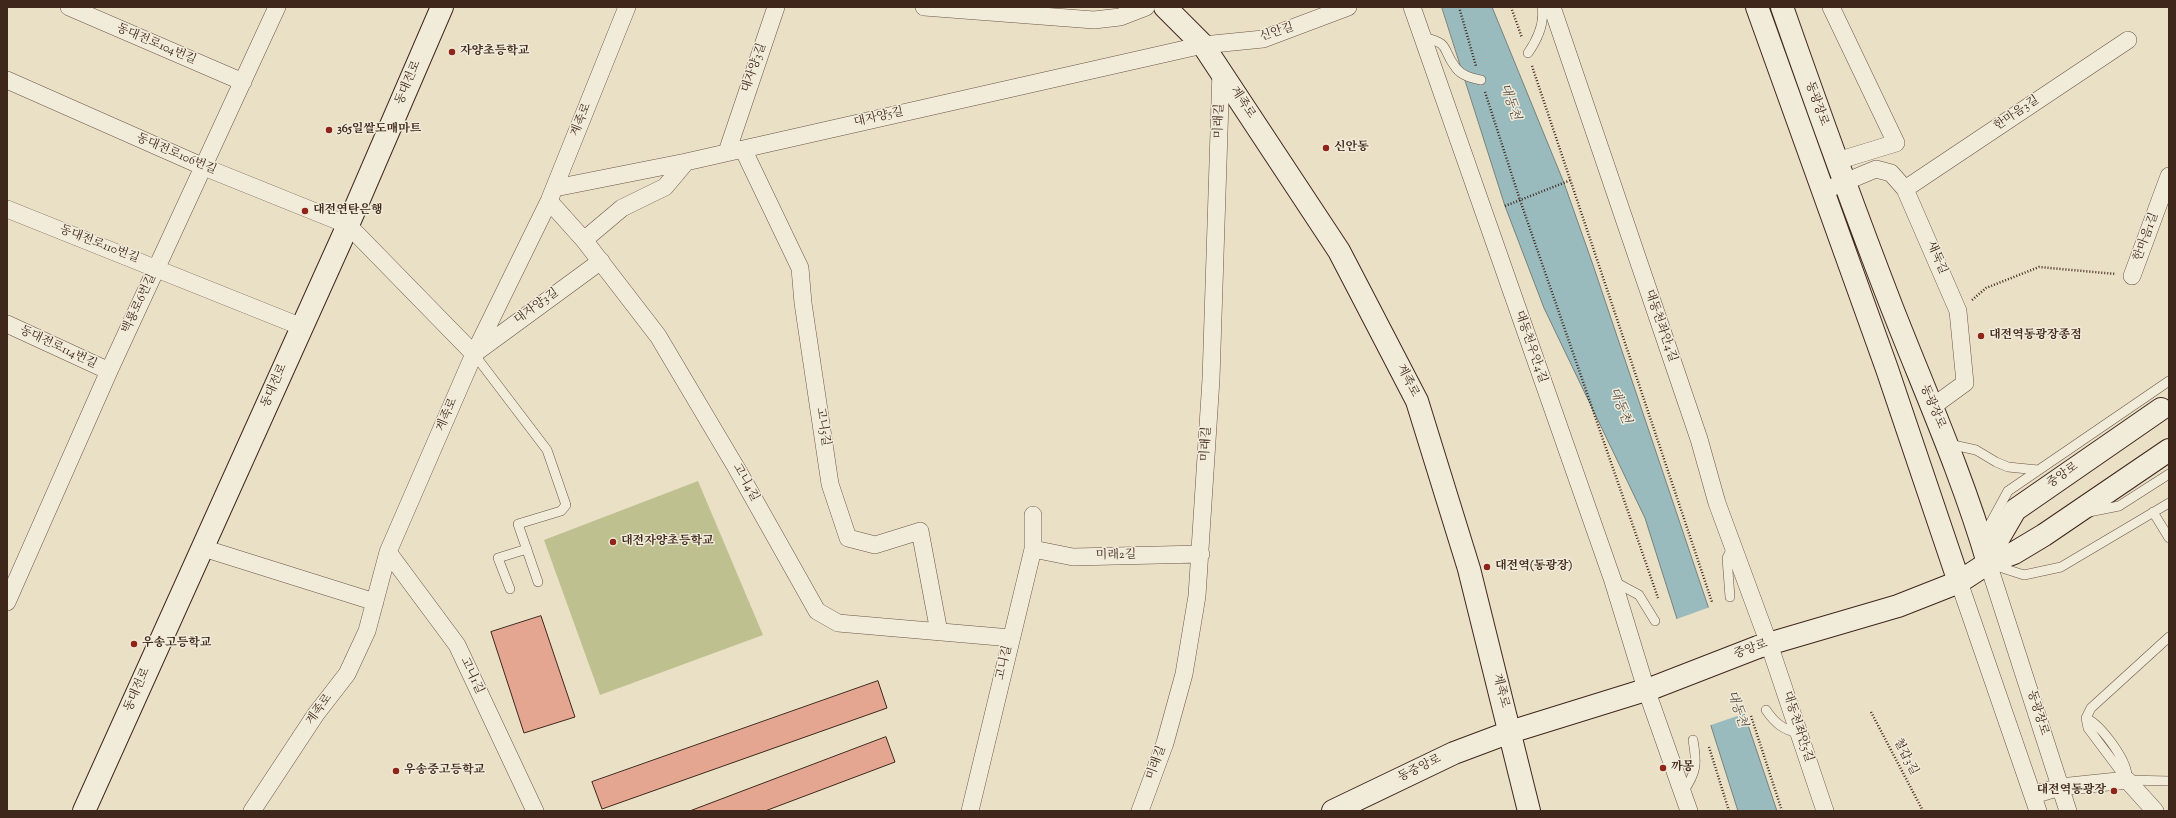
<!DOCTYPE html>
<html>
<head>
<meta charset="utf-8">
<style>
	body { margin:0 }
	#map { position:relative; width:2176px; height:818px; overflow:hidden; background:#eae0c6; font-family:"Sorts Mill Goudy",serif }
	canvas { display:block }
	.frame { position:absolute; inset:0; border:8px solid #3f271c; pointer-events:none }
</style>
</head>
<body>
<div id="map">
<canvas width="2176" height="818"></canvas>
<div class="frame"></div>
</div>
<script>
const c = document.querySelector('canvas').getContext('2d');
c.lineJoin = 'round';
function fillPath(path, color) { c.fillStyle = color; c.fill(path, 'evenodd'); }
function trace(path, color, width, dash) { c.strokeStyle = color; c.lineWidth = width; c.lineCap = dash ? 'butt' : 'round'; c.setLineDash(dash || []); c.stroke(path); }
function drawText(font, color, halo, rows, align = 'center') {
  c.font = font + ' "Sorts Mill Goudy","Noto Serif KR",serif'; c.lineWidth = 3; c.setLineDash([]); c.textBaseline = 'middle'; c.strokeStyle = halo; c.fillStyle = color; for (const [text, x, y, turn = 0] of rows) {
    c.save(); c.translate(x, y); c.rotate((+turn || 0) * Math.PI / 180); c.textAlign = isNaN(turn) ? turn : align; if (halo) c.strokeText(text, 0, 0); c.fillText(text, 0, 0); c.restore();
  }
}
const green = new Path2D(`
	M698,481L763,635L600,695L544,540Z`);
const water = new Path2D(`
	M1442,7H1492L1564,183L1593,265L1777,811H1738L1645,518L1544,308L1505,206Z`);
const pier = new Path2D(`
	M1710,607L1746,713L1708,726L1674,620Z`);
const building = new Path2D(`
	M541,616L575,717L524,733L491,632Z
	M878,681L887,708L602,809L592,782Z
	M886,737L895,762L765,811H690Z`);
const path = new Path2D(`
	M1459,7L1476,66
	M1511,7L1522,38
	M1532,66L1712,602
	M1485,92L1520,200L1658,598
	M1505,206L1571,180
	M1972,300L1986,288L2039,267L2116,274
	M1871,712L1923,811
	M1751,716L1782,811
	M1709,747L1729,811`);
const lane = new Path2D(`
	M1422,37C1453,44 1440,48 1456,68C1462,76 1472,78 1481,80
	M1528,53C1537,40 1545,24 1542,7
	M474,354L547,450L566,505L561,511L518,524L538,582
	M1949,444L1976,450L1996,462L2008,467L2038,470
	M2089,512L2119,506L2169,474
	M2153,512L2169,538
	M1989,541L1990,524L2008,491L2169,381
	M1993,565L2024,575L2061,567L2169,503
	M1613,581L1639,595L1655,621
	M510,589L498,558L527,549
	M1730,597L1727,558L1733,546
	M1766,710C1775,723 1783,730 1799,733
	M2086,718C2101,725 2126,759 2127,775
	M2127,780L2088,728L2086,718L2091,708L2169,637
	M2127,780L2169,781
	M1683,792C1697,772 1697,763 1693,740`);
const street = new Path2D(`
	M69,7L243,82
	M924,7L1094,20L1120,17L1146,7
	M1412,7L1613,581L1646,689L1689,811
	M1552,7L1699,439L1717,503L1769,644L1825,811
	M1831,7L1896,143L1837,161
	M7,80L204,167L348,225L474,354L601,261
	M743,149L800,268L803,303L830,484L848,538L875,545L920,531L939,632
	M727,152L776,7
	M1833,187L1876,169L1891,173L1905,189L1958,311L1965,383L1932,407
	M555,188L686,162L1203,45L1263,39L1348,7
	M1905,189L2128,40
	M549,201L584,240L658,336L737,469L817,611L838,623L1011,638
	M7,209L302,327
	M584,240L622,208L665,187L686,162
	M2132,276L2169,176
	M7,324L109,371
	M203,548L375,602
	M1033,549L1073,557L1201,554
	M388,552L457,645L535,811
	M1988,563L2068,811
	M1959,582L2038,811
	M7,602L109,371L277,7
	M2033,795L2060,787L2127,780L2155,811
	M252,811L316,714L347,674L367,631L388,552L474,354L549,201L627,7
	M970,811L1033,549V515
	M1140,811L1165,743L1184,674L1197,596L1211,379L1221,70`);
const secondary = new Path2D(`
	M1165,7L1203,45L1339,251L1417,401L1469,569L1529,811
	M1757,7L1887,369L1959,582
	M1782,7C1817,107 1853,207 1891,305C1925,392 1962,474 1988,563
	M1988,563L1997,541L2015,510L2161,409
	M1758,647L1898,606L1959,582L1988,563L2014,553L2044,535L2169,450
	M84,811L348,225L442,7
	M1333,811L1454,753L1510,732L1655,687`);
const secondaryBridge = new Path2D(`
	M1655,687L1758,647`);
const markers = [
	[452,52,4,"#8f2418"],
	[329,130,4,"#8f2418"],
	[1326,148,4,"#8f2418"],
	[305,211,4,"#8f2418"],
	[1981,336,4,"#8f2418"],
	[613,542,4,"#8f2418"],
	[1487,567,4,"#8f2418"],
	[134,644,4,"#8f2418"],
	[1663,768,4,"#8f2418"],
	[396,771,4,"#8f2418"],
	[2114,791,4,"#8f2418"]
];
const streetNames = [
	["신안길",1277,33,-18],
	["동대전로104번길",156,45,23],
	["대자양3길",755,68,-71],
	["동대전로",409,83,-67],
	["계족로",1242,103,57],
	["동광장로",1816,104,70],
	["한마음3길",2017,114,-34],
	["대자양5길",879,118,-13],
	["계족로",582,120,-68],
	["미래길",1220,121,-88],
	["동대전로106번길",176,155,23],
	["한마음1길",2147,237,-70],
	["동대전로110번길",99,245,21],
	["새둑길",1936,258,67],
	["백룡로6번길",140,304,-65],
	["대자양3길",537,307,-36],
	["대동천좌안4길",1660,326,71],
	["대동천우안4길",1530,347,71],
	["동대전로114번길",58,348,25],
	["계족로",1407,381,63],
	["동대전로",275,386,-66],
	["동광장로",1932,407,67],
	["계족로",448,415,-67],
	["고니5길",822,427,81],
	["미래길",1207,444,-87],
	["중앙로",2063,476,-35],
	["고니4길",745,483,61],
	["미래2길",1116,556,-1],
	["중앙로",1751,650,-20],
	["고니길",1005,663,-77],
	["고니1길",471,676,65],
	["동대전로",138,690,-66],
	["계족로",1500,691,76],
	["계족로",320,710,-54],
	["동광장로",2037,713,73],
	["대동천좌안5길",1797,727,72],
	["철갑3길",1905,757,62],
	["미래길",1157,763,-70],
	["동중앙로",1420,769,-26]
];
const poiNames = [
	["자양초등학교",460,52],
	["365일쌀도매마트",337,130],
	["신안동",1334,148],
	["대전연탄은행",313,211],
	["대전역동광장종점",1989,336],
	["대전자양초등학교",621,542],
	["대전역(동광장)",1495,567],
	["우송고등학교",142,644],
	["까몽",1671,768],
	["우송중고등학교",404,771],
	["대전역동광장",2106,791,"right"]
];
const waterNames = [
	["대동천",1509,102,71],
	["대동천",1619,406,68],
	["대동천",1736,709,71]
];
fillPath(green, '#bfc090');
fillPath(water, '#9abbbd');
trace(water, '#76807d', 1);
fillPath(pier, '#eae0c6');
fillPath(building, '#e5a691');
trace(building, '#3f271c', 1);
trace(lane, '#6a5546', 10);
trace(street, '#6a5546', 18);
trace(secondary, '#3f271c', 24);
trace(path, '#3f271c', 2.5, [1, 2]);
trace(lane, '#f1ebda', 9);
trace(street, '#f1ebda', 17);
trace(secondary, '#f1ebda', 22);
trace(secondaryBridge, '#3f271c', 24, []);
trace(secondaryBridge, '#f1ebda', 22);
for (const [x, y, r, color] of markers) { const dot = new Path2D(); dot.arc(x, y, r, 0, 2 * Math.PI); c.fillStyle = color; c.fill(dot); trace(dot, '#f1ebda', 1.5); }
drawText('12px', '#3f271c', '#f1ebda', streetNames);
drawText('bold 12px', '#3f271c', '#f1ebda', poiNames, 'left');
drawText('italic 13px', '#564c44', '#f1ebda', waterNames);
</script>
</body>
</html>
